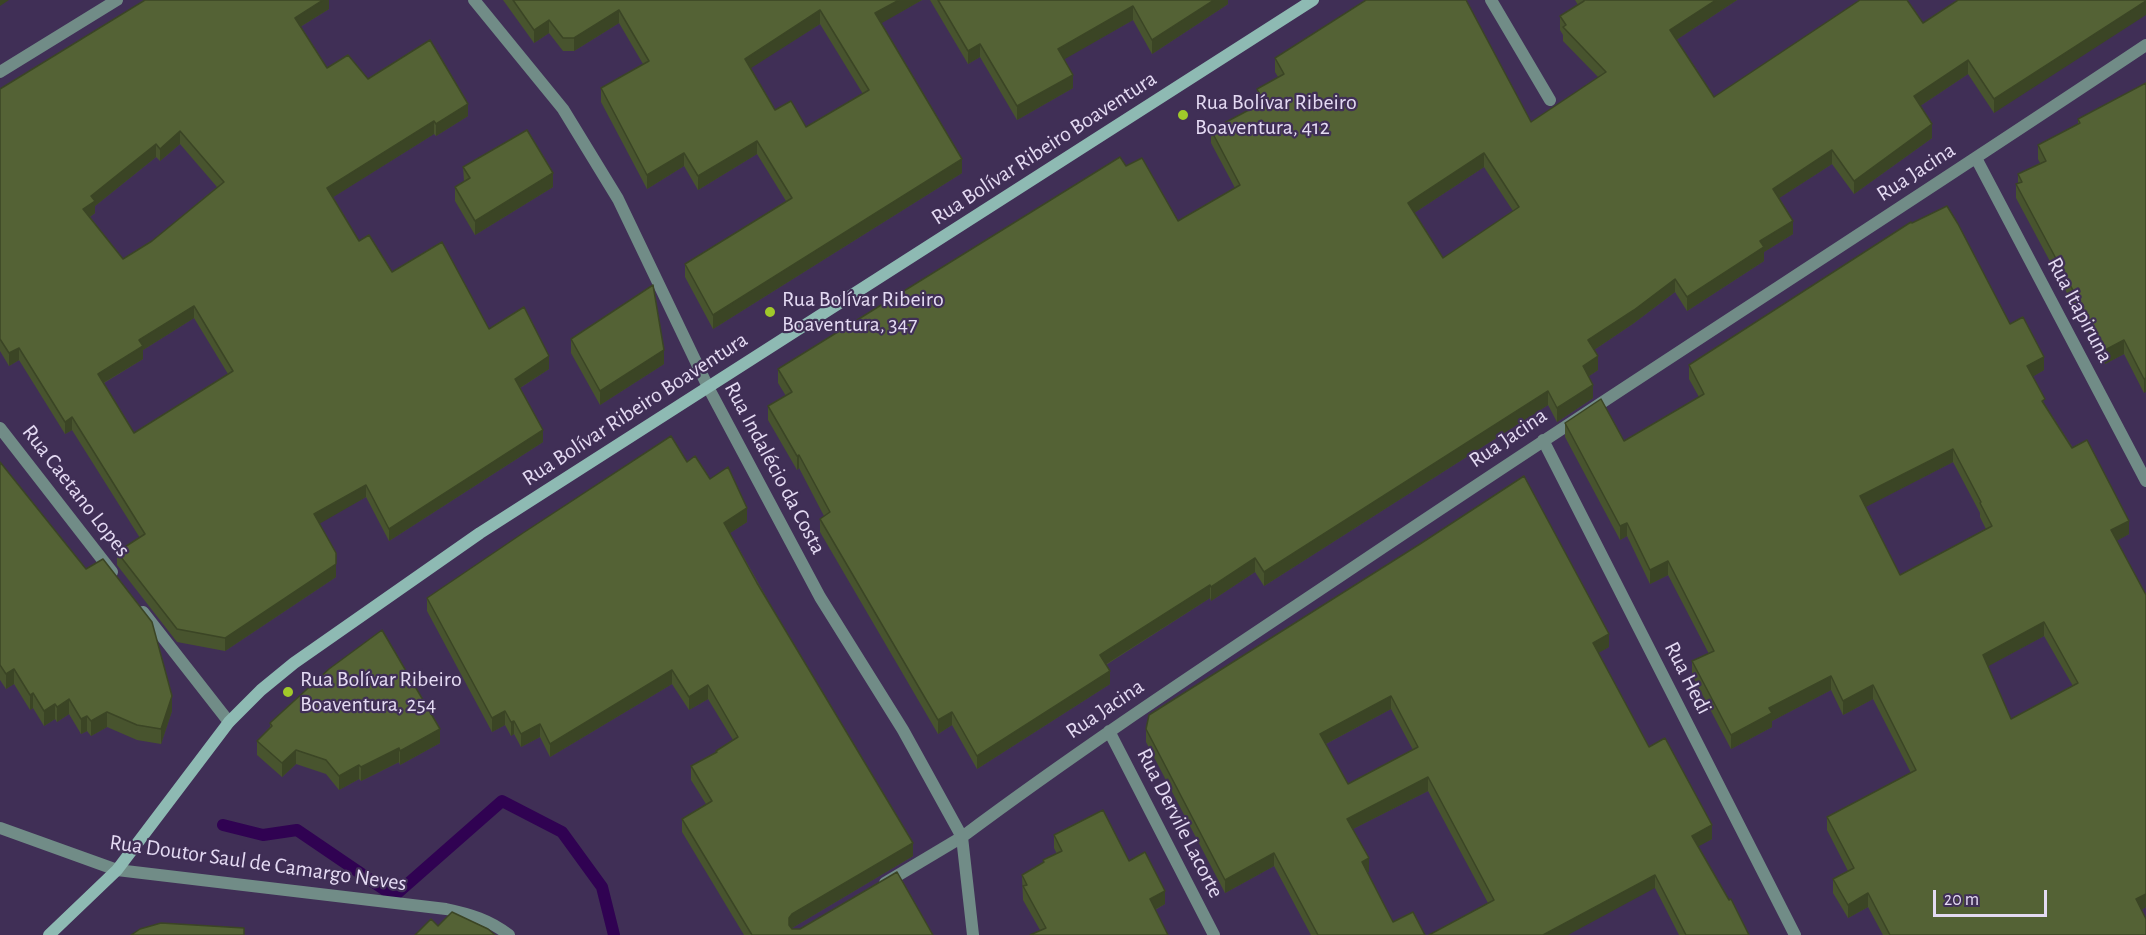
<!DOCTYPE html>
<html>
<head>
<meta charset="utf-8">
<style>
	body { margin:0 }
	#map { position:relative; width:2146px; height:935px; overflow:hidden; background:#402f56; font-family:"Alegreya Sans",sans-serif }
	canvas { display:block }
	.scale { position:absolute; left:1933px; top:890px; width:114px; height:27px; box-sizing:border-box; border:3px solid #e4daf3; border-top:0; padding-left:8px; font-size:18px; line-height:21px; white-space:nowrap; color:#e4daf3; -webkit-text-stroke:4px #402f56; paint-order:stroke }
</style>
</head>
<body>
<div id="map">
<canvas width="2146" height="935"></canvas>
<div class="scale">20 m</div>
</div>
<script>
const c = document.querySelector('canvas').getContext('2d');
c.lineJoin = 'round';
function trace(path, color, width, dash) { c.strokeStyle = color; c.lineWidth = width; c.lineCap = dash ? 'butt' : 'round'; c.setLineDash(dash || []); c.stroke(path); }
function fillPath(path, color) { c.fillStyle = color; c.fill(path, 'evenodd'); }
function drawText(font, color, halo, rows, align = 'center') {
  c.font = font + ' "Alegreya Sans",sans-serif'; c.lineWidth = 4.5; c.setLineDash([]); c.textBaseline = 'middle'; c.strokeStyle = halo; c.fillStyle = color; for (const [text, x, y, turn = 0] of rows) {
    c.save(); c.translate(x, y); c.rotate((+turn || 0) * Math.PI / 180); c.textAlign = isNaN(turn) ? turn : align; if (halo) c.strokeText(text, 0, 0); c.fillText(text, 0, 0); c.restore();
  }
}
const stream = new Path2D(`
	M223,825L263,835L297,830L394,896L502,801L562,832L602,887L614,935`);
const lane = new Path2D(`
	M885,883L962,837`);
const street = new Path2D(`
	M474,0L563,109L618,199L708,387L820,597L903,730L962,837L973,935
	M1491,0L1550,100
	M0,72L117,0
	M1976,158L2146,481
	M0,428L112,572
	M1543,440L1795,935
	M143,612L229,722
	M1109,731L1214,935
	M0,828L117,870L446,909C470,914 490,920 509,935
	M962,837C1084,746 1212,662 1339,577C1606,397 1878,224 2146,45`);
const secondary = new Path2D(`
	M49,935L117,870L229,722L261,690L294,663L480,533L1313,0`);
const wall = new Path2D(`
	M329,0V9L300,27L327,68L368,79L468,116L436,136L434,134L333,197L359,241L392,272L489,329L549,369L520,388L543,442L389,541L366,497L319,523L336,577L225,651L177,642L117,565V552L140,538L72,430L65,434L19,360L9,366L0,351V89ZM180,144L217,187L152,241L123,259L90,217L95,213V206L156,157L160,161ZM194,318L228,374L134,433L104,383L143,359V350Z
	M503,0H922L881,23L962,173L713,329L685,277V264L786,201L757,154L698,190L684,166L647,189L601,102V88L643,64L619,23L574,51H563L549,33L534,43ZM820,24L863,94L806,127L775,110L750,68Z
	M930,0H1228V4L1152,54L1133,20L1064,59L1073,88L1017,120L980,57L968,64Z
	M1575,0H1737L1676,40L1714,97L1923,23L2146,0L1994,113L1968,74L1920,106L1932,138L1854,194L1832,164L1779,198L1793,234L1764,252V261L1687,311L1675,292L1634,323L1594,350L1598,370L1589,376L1593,398L1557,422L1548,405L1264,586L1255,572L1211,601L1210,598L1106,665L1110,684L977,769L952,725L938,734L820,532V519L824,516L799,468L797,470L768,420V406L786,396L778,383V369L1126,166L1178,221L1235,188L1211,143V130L1258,105L1257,103V89L1278,77L1275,72V58L1531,122L1598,77L1563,41V35L1560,30V16L1578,5ZM1484,167L1513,211L1443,258L1414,213Z
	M2146,83L2144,393L2124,354L2105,364L2016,198V184H2018V174L2040,163L2038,159V145L2078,124V119Z
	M463,167L553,187L475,235L455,201V187L464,181Z
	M1912,223L2010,324L2044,370L2032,377L2045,405L2129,534L2116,541L2146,595V907L2141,910L2146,935H1883L1868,907L1848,918L1833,893V879L1848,871L1827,830V817L1911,773L1873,699L1843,715L1831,690L1772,721V727L1731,749L1692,675V661L1709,654L1668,575L1650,584L1627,536L1620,540L1565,437V423L1624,441L1699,397L1689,379V365ZM1953,462L1980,513V517L1986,529L1900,575L1865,507ZM2044,636L2073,686L2011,719L1988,666Z
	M571,339L664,364L600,405L571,353Z
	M0,462L172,711L161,744L137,740L107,727L91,736L87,731L81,734L69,714L57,722L55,719L44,726L33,708L30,710L14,684L6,689L0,680Z
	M687,462L747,522L730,533L913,856L792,928V929L933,935H744L682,832V819L706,804L691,780V766L716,753V751L733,740L708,699L689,710L672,684L550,757L540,737L521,747L514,734L511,736L505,725L492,732L427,611V598Z
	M1609,647L1598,653L1649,747L1712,839L1698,846L1749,935H1679L1655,888L1488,903L1428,791L1353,829L1369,872H1367L1393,922L1425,935H1311L1274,866L1225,893L1146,742V729ZM1391,709L1413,750L1348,784L1326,744Z
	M270,723L440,743L400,765L399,762L361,781L359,779L339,790L326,774L296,764L282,777L257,755V741L270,727Z
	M1054,835L1129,861L1165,904L1155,910L1040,930L1023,900L1022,875L1043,863V860L1057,854L1054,848Z`);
const shadedWall = new Path2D(`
	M0,0H9L0,6Z
	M323,0H329V9L295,30V18Z
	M899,0H922L875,27V13Z
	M1214,0H1228V4L1152,54V40Z
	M1716,0H1737L1670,44V30Z
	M2146,1V15L1994,113V99Z
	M1133,6V20L1058,63V49Z
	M619,10V23L574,51V38Z
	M820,10V24L745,72V59Z
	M549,20V33L534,43V30Z
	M980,44V57L968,64V51Z
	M1968,60V74L1914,110V96Z
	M1073,75V88L1017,120V106Z
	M468,104V116L436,136V124Z
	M434,121V134L327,201V188Z
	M1932,124V138L1854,194V181Z
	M180,131V144L160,161V149Z
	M757,141V154L698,190V176Z
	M156,144V157L95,206V213L83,222V209L91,196Z
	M1832,150V164L1773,202V189Z
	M684,153V166L647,189V175Z
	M1484,153V167L1408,217V203Z
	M962,159V173L713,329V315Z
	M553,173V187L475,235V221Z
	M1793,221V234L1764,252V261L1687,311V297L1760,241Z
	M1675,279V292L1634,323L1588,354V340Z
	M194,306V318L143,350V359L98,386V374L139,340Z
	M2124,340V354L2105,364V350Z
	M19,348V360L9,366V353Z
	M664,350V364L600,405V391Z
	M549,356V369L515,391V379Z
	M1598,356V370L1583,380V366Z
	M2044,357V370L2027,380V366Z
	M2146,378V392L2144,393V379Z
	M1593,385V398L1557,422V408Z
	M1548,391V405L1264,586V572Z
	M72,417V430L65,434V422Z
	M543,430V442L389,541V529Z
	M1953,449V462L1860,510V496Z
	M799,455V468L797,470V456Z
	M366,485V497L314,527V514Z
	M747,508V522L724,537V523Z
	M2129,521V534L2111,544V530Z
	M1627,523V536L1620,540V526Z
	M1255,558V572L1211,601V587Z
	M1668,561V575L1650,584V570Z
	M336,564V577L225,651V638Z
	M1210,585V598L1100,668V655Z
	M2044,622V636L1983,669V655Z
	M1609,634V647L1593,656V643Z
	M14,669V684L6,689V674Z
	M672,670V684L550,757V744Z
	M1110,671V684L977,769V756Z
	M1831,676V690L1772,721V727L1731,749V735L1769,708Z
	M708,685V699L689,710V697Z
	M1873,685V699L1843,715V701Z
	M33,693V708L30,710V695Z
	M172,696V711L161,744V729Z
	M1391,696V709L1320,747V734Z
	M69,699V714L57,722V707Z
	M55,704V719L44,726V711Z
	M505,711V725L492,732V718Z
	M107,712V727L91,736V721Z
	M952,712V725L938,734V720Z
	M87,716V731L81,734V719Z
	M514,721V734L511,736V722Z
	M540,724V737L521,747V734Z
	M440,729V743L400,765V751Z
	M399,748V762L361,781V767Z
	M296,750V764L282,777V763Z
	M359,765V779L339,790V776Z
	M1428,777V791L1347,832V819Z
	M1712,825V839L1692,850V836Z
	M913,843V856L792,928L789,931V918L792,914Z
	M1274,853V866L1225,893V880Z
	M1369,858V872L1362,875V862Z
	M1655,875V888L1568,935H1543Z
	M1165,891V904L1150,912V899Z
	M1868,893V907L1848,918V905Z
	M2146,894V907L2136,913V899Z`);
const building = new Path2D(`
	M145,0H323L295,18L327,68L348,55L368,79L430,40L468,104L436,124L434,121L327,188L359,241L369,235L392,272L442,242L489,329L524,307L549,356L515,379L543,430L389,529L366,485L314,514L336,553V564L225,638L177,629L117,552L145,534L72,417L65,422L19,348L9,353L0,339V89ZM180,131L224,182L152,241L123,259L83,209L95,201L91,196L156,144L160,149ZM194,306L233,371L134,433L98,374L143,346L139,340Z
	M513,0H899L875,13L962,159L713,315L685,264L792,198L757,141L698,176L684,153L647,175L601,88L649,61L619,10L574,38H563L549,20L534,30ZM820,10L869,90L806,127L791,101L775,110L745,59Z
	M938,0H1214L1152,40L1133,6L1058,49L1073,75L1017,106L980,44L968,51Z
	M1366,0H1466L1531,122L1606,72L1563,27L1566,25L1560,16L1584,1V0H1716L1670,30L1714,97L1860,0H1907L1923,23L1958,0H2146V1L1994,99L1968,60L1914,96L1932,124L1854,181L1832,150L1773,189L1793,221L1760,241L1764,247L1687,297L1675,279L1634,310L1588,340L1598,356L1583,366L1593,385L1557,408L1548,391L1264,572L1255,558L1211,587L1210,585L1100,655L1110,671L977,756L952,712L938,720L820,519L830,512L799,455L797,456L768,406L792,392L778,369L1120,157L1126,166L1142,158L1178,221L1240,185L1211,130L1264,102L1257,89L1284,74L1275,58ZM1484,153L1519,207L1443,258L1408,203Z
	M2146,83V378L2144,379L2124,340L2105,350L2016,184L2022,182L2018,174L2046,161L2038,145L2080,123L2078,119Z
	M527,130L553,173L475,221L455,187L470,178L463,167Z
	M1947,206L1958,224L2010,324L2023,317L2044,357L2027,366L2045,399L2042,401L2072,448L2087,440L2129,521L2111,530L2146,595V894L2136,899L2146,919V935H1890L1868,893L1848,905L1833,879L1854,868L1827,817L1916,770L1873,685L1843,701L1831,676L1769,708L1772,713L1731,735L1692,661L1714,651L1668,561L1650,570L1627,523L1620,526L1565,423L1601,399L1624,441L1704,394L1689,365L1911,222L1912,223ZM1953,449L1981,502L1980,503L1992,526L1900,575L1860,496ZM2044,622L2078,683L2011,719L1983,655Z
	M653,285L664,350L600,391L571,339Z
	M671,436L687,462L695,456L710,479L728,467L747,508L724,523L757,583L913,843L792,914L789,918V925L792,929H800L897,872L933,935H752L682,819L712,801L691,766L717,752L716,751L738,737L708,685L689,697L672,670L550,744L540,724L521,734L514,721L511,722L505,711L492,718L427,598L523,533Z
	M0,462L86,569L103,559L152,622L172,696L161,729L137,725L107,712L91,721L87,716L81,719L69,699L57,707L55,704L44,711L33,693L30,695L14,669L6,674L0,665Z
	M1524,476L1609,634L1593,643L1649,747L1665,738L1712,825L1692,836L1729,900L1731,899L1749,935H1686L1655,875L1543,935H1429L1494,900L1428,777L1347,819L1369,858L1362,862L1393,922L1413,912L1425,935H1318L1274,853L1225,880L1146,729L1149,715L1420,544ZM1391,696L1418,747L1348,784L1320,734Z
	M382,630L440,729L400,751L399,748L361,767L359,765L339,776L326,760L296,750L282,763L257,741L272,726L270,723L329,669Z
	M1103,810L1129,861L1145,852L1165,891L1150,899L1168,935H1030L1046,928L1023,886L1027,885L1022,875L1044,862L1043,860L1062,851L1054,835Z
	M452,912L488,929L495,935H415L431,919L438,926Z
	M161,923L244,928V935H131L140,929Z`);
const markers = [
	[1183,115,6,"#a1c92a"],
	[770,312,6,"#a1c92a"],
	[288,692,6,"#a1c92a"]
];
const poiNames = [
	["Rua Bolívar Ribeiro",1195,102],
	["Boaventura, 412",1195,127],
	["Rua Bolívar Ribeiro",782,299],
	["Boaventura, 347",782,324],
	["Rua Bolívar Ribeiro",300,679],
	["Boaventura, 254",300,704]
];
const streetNames = [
	["Rua Bolívar Ribeiro Boaventura",1044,148,-33],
	["Rua Jacina",1916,172,-33],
	["Rua Itapiruna",2080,310,62],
	["Rua Bolívar Ribeiro Boaventura",635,409,-33],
	["Rua Jacina",1508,438,-34],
	["Rua Indalécio da Costa",775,468,62],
	["Rua Caetano Lopes",76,491,52],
	["Rua Hedi",1688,678,63],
	["Rua Jacina",1105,709,-34],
	["Rua Dervile Lacorte",1180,823,63],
	["Rua Doutor Saul de Camargo Neves",258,863,8]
];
trace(stream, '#300252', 12);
trace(lane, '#718c87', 12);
trace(street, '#718c87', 12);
trace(secondary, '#8ebab3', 12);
fillPath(wall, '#48542e');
fillPath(shadedWall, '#3b4525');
fillPath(building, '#546235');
trace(building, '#3b4525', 1.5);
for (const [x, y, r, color] of markers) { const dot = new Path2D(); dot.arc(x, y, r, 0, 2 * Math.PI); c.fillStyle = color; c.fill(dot); trace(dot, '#402f56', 2); }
drawText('22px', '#e4daf3', '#402f56', poiNames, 'left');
drawText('22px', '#e4daf3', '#402f56', streetNames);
</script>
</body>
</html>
